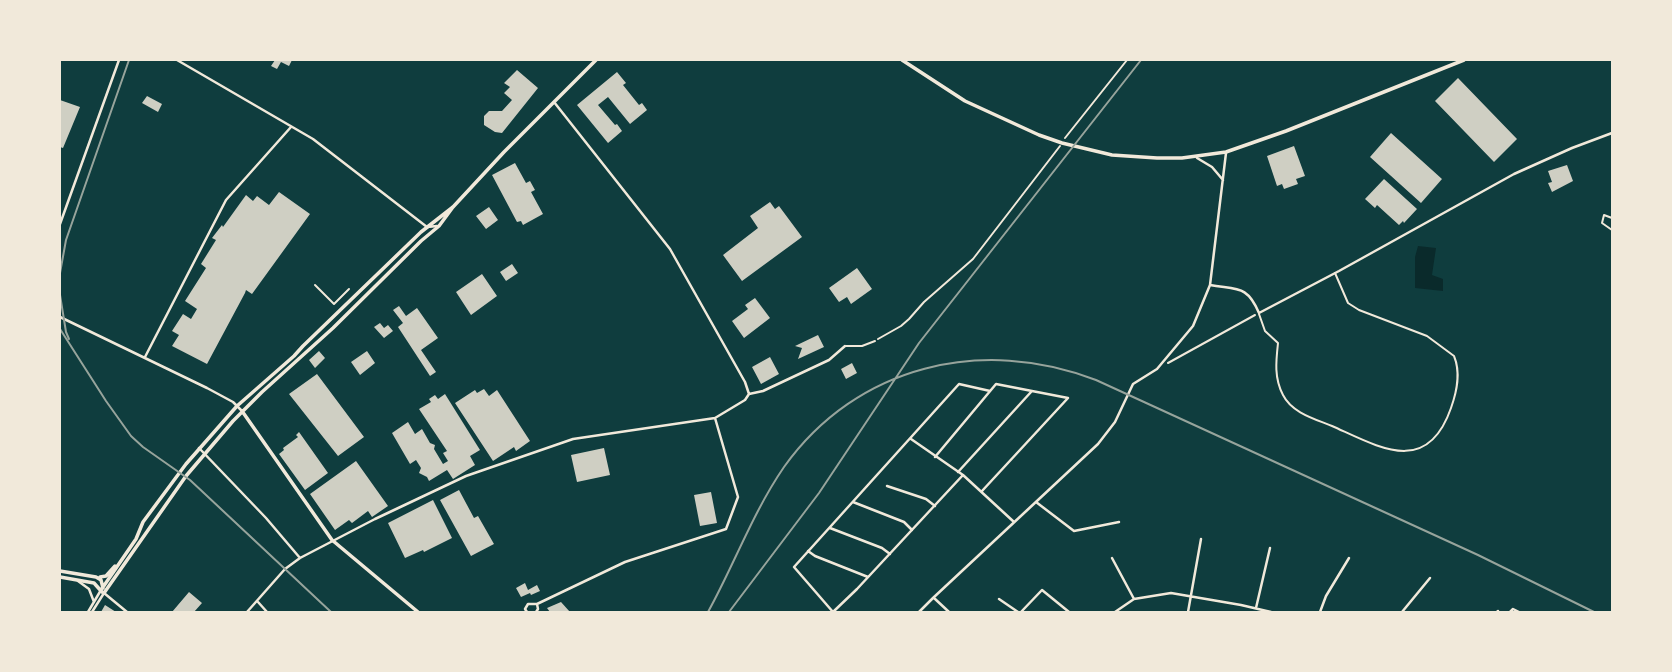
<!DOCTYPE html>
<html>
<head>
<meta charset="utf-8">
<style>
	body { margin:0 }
	#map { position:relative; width:1672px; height:672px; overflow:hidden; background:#0f3d3e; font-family:"Titillium Web",sans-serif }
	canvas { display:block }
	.frame { position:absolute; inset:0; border:61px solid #f1e9da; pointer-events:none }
</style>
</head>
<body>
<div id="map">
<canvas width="1672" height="672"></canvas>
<div class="frame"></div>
</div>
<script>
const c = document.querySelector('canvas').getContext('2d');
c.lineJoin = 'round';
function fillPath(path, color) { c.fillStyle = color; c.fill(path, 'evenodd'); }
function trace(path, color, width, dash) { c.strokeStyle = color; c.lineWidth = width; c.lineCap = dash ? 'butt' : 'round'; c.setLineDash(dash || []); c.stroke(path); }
const water = new Path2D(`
	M1418,246L1436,248L1432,275L1443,279V291L1415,288V257Z`);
const building = new Path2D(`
	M275,60H292L289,66L281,62L277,69L271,66Z
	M517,70L538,88L502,133L495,132L484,125V116L489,111H502L512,100L504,93L510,87L504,83Z
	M617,72L626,83L623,85L639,105L642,103L647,110L630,124L608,97L598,105L615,125L617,124L622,131L608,143L577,105Z
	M1458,78L1517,139L1494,162L1435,101Z
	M147,96L162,104L158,112L142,103Z
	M60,100L80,107L63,148L60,147Z
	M1391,133L1442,179L1421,203L1370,157Z
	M1294,146L1305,176L1296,179L1298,184L1284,189L1282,184L1277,186L1267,156Z
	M515,163L526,183L530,181L535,190L531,192L543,214L523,225L521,221L517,222L492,175Z
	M1567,165L1573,181L1552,192L1548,183L1552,182L1548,171Z
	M1384,179L1417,209L1404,223L1403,221L1399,225L1377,205L1375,208L1365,199Z
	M279,192L310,214L252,294L246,290L245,293L207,364L172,346L179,335L172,331L183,314L191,319L197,309L185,301L206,268L201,264L216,240L212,238L222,225L223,227L246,195L253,201L257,196L269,205Z
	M770,202L775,209L779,206L802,237L742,281L723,255L758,228L750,216Z
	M489,207L498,220L486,229L476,216Z
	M512,264L518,273L506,281L500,272Z
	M857,268L872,289L851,304L847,297L839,302L829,288Z
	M482,274L497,296L471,315L456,292Z
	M755,298L770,318L744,338L732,321L748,309L745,305Z
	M399,306L406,316L417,308L438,338L421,350L436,372L430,376L398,327L403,323L393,310Z
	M380,323L384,328L388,325L393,331L384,338L374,327Z
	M818,335L824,347L798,359L802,348L795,346Z
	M319,351L325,358L315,368L309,360Z
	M367,351L375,363L360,375L351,362Z
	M770,357L779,374L761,384L752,367Z
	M852,363L857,373L846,379L841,369Z
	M317,374L364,437L338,456L289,394Z
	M484,389L489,396L497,390L530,441L516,451L514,447L493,461L455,403L475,390L477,393Z
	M445,394L480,450L470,456L475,465L453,479L447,470L429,481L427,477L419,473L421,468L416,460L410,464L392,433L408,422L415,434L422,429L430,443L435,445L434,449L443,464L448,461L443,453L447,451L419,409L431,402L429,399L435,395L438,399Z
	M299,432L328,473L305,490L279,454L284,450L283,448L298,437L296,435Z
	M604,448L610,475L577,482L571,455Z
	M356,461L388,506L372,517L368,511L352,523L349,520L335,530L310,494Z
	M459,490L474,518L478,516L494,544L471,556L440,500Z
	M711,492L717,523L700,526L694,495Z
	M433,500L452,538L424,552L423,550L405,558L388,523Z
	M525,583L528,590L537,585L540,591L531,595L530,593L521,597L516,588Z
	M189,592L202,603L194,612H172Z
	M561,602L570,612H550L547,608Z
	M105,605L116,612H101Z`);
const path = new Path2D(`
	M1065,138L1127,60
	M1612,218L1604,215L1602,223L1612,230
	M878,339L901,326L909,319L924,302L973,259L1060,146
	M1168,363L1255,315`);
const service = new Path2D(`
	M315,285L334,304L349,289
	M1259,314L1265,331L1278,343C1276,361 1274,378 1283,395C1292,413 1315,419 1332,426C1379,447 1427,477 1451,408C1457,391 1461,373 1454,356L1427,336L1359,310L1348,303L1335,273
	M846,346H862L875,341`);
const minor = new Path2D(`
	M177,60L313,139L427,227L437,226
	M1197,158L1212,167L1223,180
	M60,224L119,60
	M1210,285C1238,290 1247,285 1259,313L1339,271L1514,174L1572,148L1612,133
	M60,317L207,388L233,402L242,411
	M145,357L226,200L291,127
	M749,394L763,391L829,360L845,346
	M911,439L963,475L1014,522
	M199,448L266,518L300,558
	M935,457L996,384L1068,398L982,491
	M958,472L1031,392
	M887,486L926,499L935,506
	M853,502L904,522L912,530
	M1036,502L1074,531L1119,522
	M830,528L882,548L890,554
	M808,551L815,556L868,577
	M1112,558L1134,599
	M78,581L89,589L94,602
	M934,598L949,612
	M999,599L1018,612
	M258,602L267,612
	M1256,608L1270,548
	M88,612L101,590
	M92,612L104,593L127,612
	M247,612L285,569L300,558L375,519L466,476L573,439L715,418L745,400L749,394L745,382L670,249L554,102
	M527,612L525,609L528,604H537L625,562L726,529L738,497L715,418
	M536,612L538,609L537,604
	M833,612L794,567L959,384L990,391
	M833,612L857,589L963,475
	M919,612L933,598L1098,444L1115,422L1133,384L1157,369L1193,326L1210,285L1226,153
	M1021,612L1042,590L1069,612
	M1115,612L1134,599L1171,593L1241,605L1271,612
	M1188,612L1201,539
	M1320,612L1326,596L1349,558
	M1402,612L1430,578
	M1497,612L1498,611
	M1510,612L1513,609L1519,612`);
const tertiary = new Path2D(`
	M902,60L965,101L1039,135L1062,143L1112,155L1157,158H1182L1226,152L1286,131L1464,60
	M242,411L332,540L418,612
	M60,571L96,577L101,580L103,588
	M60,577L94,583L102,592
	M100,577L106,576L115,566
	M101,590L136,539L143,522L186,464L237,406L294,356L303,346L421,232L453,207L504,152L596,60
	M104,593L186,476L233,421L262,392L333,328L421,241L439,226L453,207`);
const rail = new Path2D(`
	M60,273L66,240L129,60
	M60,295L66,332L69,339
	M60,329L106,401L131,436L143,447L190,480L331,612
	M708,612C734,565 753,512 784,467C857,365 982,336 1096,380L1478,555L1594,612
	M729,612L819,493L919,343L1141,60`);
fillPath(water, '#0a2a2b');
fillPath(building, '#cfcfc3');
trace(path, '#f1e9da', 2);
trace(service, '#f1e9da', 2);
trace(minor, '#f1e9da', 2.5);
trace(tertiary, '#f1e9da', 3.5);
trace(rail, '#97a49c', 2);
</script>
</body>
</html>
